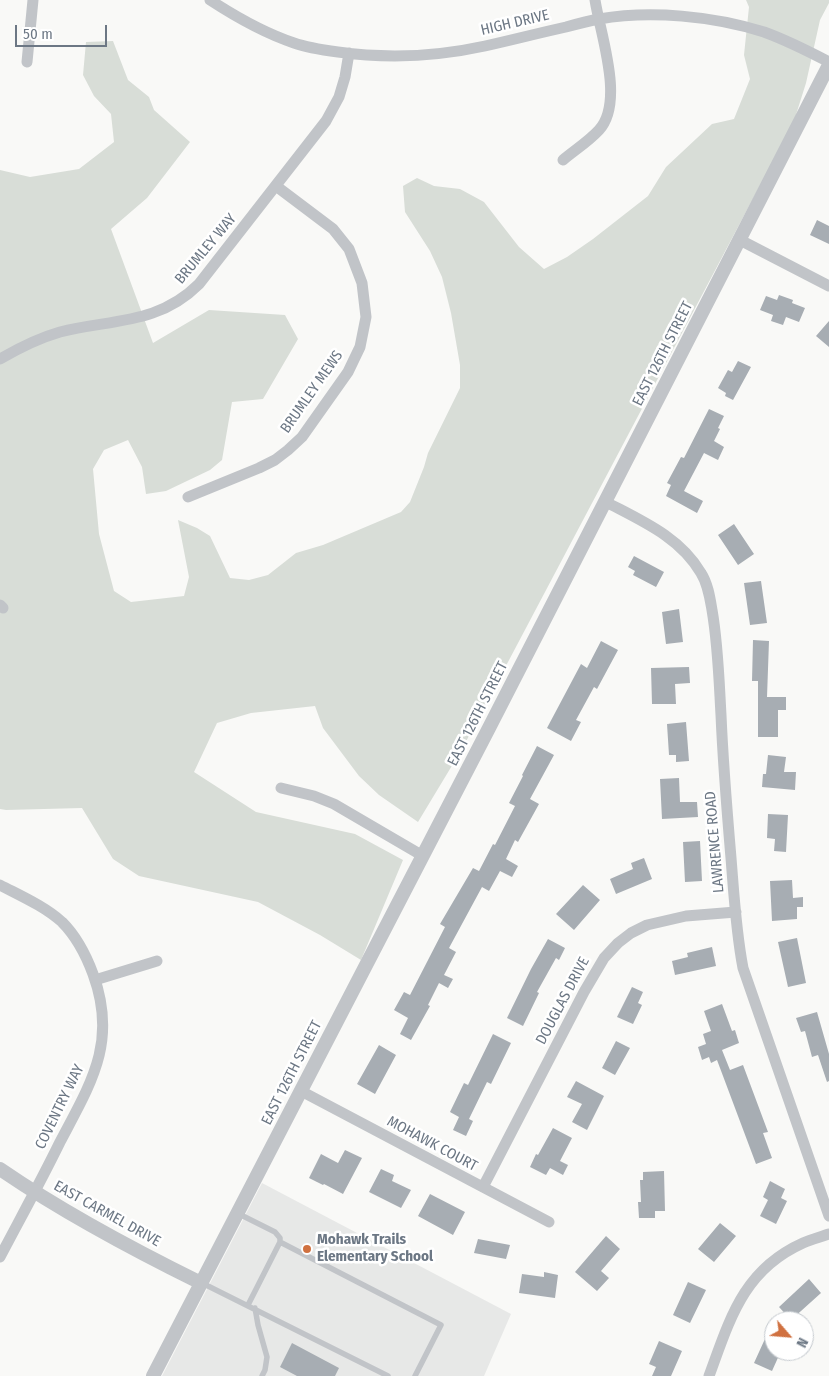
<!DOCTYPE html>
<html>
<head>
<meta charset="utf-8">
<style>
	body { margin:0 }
	#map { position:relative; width:829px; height:1376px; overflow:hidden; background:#f9f9f7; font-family:"Fira Sans Condensed",sans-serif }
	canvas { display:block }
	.north { position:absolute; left:764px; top:1311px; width:50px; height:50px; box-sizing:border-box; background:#fff; border:1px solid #c4c9ce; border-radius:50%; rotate:117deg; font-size:14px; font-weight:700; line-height:20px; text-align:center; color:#6c7784 }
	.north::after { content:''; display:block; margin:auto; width:18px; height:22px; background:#d07140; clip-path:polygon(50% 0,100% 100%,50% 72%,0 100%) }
	.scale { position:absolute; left:15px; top:25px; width:92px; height:22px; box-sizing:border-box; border:2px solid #6c7784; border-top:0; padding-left:6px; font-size:15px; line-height:18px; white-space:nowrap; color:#6c7784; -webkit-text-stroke:4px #fff; paint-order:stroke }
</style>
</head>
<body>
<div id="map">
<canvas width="829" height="1376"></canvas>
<div class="north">N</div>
<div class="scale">50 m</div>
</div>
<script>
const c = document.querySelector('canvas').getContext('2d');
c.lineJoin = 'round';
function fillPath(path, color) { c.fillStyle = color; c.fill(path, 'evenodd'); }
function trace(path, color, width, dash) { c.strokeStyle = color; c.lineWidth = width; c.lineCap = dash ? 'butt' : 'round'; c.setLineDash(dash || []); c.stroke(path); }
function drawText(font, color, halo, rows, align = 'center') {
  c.font = font + ' "Fira Sans Condensed",sans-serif'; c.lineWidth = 5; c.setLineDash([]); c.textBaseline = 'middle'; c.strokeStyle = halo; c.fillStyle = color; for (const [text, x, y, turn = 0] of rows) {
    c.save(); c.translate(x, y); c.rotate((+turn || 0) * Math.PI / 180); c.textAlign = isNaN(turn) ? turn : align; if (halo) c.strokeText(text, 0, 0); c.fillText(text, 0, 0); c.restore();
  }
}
const built = new Path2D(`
	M262,1183L511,1314L484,1376H162Z`);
const green = new Path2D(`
	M746,0H829V3L820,20L806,83L794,121L462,749L418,822L379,795L359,776L323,728L315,706L251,713L217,723L194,772L256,812L355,834L403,860L361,960L320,935L258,902L139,876L113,859L82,808L6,810L0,809V170L30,177L79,169L114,142L111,114L94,96L83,75L86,42L113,41L128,80L149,97L154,110L190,142L147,198L111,229L153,343L209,310L285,315L298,339L263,399L232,402L222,460L210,470L166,491L146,494L142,467L128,440L104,450L93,469L99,534L114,591L131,602L184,596L189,577L178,520L197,528L210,536L230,578L249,580L268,575L296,553L323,545L401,512L410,502L424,467L428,453L460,388V365L451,313L442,277L430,251L405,212L403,186L417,178L434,186L460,189L484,202L519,247L544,269L567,257L593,239L648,196L666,167L712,124L734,119L750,79L744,55L749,7Z`);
const building = new Path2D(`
	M817,220L829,226V244L810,235Z
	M779,295L793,300L792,303L805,308L799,322L786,317L783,325L771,321L773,315L760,310L766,296L777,300Z
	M829,321V347L816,336Z
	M738,361L751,367L733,400L725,396L726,393L718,388L728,370L732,372Z
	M709,409L724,416L718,428L720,429L714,441L724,447L718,460L704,453L684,491L703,501L697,513L666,496L671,485L667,483L681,457L684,458Z
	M734,524L754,554L738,565L718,535Z
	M634,556L664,572L656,587L633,575L635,571L628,567Z
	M761,581L767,623L750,625L744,583Z
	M679,609L683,642L666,644L662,612Z
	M753,640L769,641L767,697H786V710H778V737H758V681H752Z
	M601,641L618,650L597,689L594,687L576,720L581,722L571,741L547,728L581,664L587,668Z
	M689,667L690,683L675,684L676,704H652L651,668Z
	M686,722L689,761L676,762V755H669L667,724Z
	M537,746L554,755L530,799L539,804L518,842L515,840L506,859L518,866L512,877L500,871L489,891L482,887L449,948L456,952L444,975L453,979L448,988L439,983L428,1005L430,1006L411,1040L400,1034L408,1018L394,1010L404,992L410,995L445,927L440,924L473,868L479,871L493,844L495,845L515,806L509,803L523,776L522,775Z
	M768,755L786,757L784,772H796L795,790L762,787L763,774H766Z
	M679,778L680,802H697L698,817L662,819L660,779Z
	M768,814L788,815L786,852L774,851L775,839L767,838Z
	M700,841L702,881L685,882L683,842Z
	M644,858L652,879L616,894L610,879L633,869L631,863Z
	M792,880L793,898L803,897V907H797V919L772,921L770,881Z
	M583,885L600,900L574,930L556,914Z
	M797,938L806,983L788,987L778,942Z
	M548,939L565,948L559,960L556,958L537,992L539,993L523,1026L507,1018L531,969Z
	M712,947L716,966L675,975L672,961L688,957L687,953Z
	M632,987L643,992L638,1003L642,1005L633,1024L617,1017Z
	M722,1004L732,1031L735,1030L739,1043L722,1050L730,1070L743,1065L768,1132L763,1133L772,1158L756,1164L717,1060L711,1063L709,1057L702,1060L698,1047L706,1044L703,1034L711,1031L704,1011Z
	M817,1012L829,1054V1081L827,1082L818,1055L812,1057L805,1031L801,1032L796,1018Z
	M493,1034L511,1043L491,1084L487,1082L469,1119L473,1121L466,1136L453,1130L459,1117L450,1112L464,1083L468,1085Z
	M616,1041L630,1048L615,1075L602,1068Z
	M379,1045L396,1055L375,1094L357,1084Z
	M576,1081L604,1096L587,1130L572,1122L582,1104L567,1097Z
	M553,1128L572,1138L560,1161L568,1165L563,1175L550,1168L546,1175L530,1167L536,1154L538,1155Z
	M345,1150L362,1158L343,1194L324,1184L323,1185L309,1178L321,1154L338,1163Z
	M381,1169L394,1175L392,1181L411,1190L401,1208L369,1192Z
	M664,1171L665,1211H655V1218H639L638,1202H641L640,1180H643V1172Z
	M770,1181L785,1189L781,1198L787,1201L776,1224L760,1216L768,1200L763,1197Z
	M430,1194L465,1212L453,1235L418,1216Z
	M720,1223L736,1236L714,1262L698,1249Z
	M606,1236L620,1249L601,1271L609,1278L597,1291L575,1272Z
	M478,1239L510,1245L506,1259L474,1253Z
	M544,1272L558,1275L555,1298L519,1293L522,1274L544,1277Z
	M809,1279L821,1293L791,1320L779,1307Z
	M688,1282L706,1290L690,1323L673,1315Z
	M774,1319V1351H781L772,1371L754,1363Z
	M659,1341L682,1351L671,1376H652L656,1367L649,1364Z
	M292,1343L339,1368L335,1376H297L280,1367Z`);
const service = new Path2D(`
	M237,1213L275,1232L280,1238V1242L248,1305
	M280,1242L441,1325L415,1376
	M202,1283L388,1376
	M255,1308L258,1325L267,1357L265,1370L262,1376`);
const minor = new Path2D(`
	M210,0C236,17 264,33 294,43C308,48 323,50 338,52C389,59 435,57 485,46C512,40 539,33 566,27C577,24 588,21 599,19C651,10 713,16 764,32C786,40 808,51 829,62
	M27,62L33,0
	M563,160C575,150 589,141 599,130C625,102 600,33 595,0
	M740,240L829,286
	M0,359C19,348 39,338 60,332C111,319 158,325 199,284L326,121L339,97L345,77L349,53
	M188,497L259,468L275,460L288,450L302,437L348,372L360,347L366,317L362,283L349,249L333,229L276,186
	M606,502C642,521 680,537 701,573C708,584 710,598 712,610C718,644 719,680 721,715C723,763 727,811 731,858C734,895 736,932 743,968L829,1216
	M0,605L3,608
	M281,788L314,796L334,804L423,856
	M0,885C21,896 44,906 62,922C76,936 86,955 93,974C118,1042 91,1083 60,1142C41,1181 20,1219 0,1257
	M95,980L157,961
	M301,1091L549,1222
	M483,1187L584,992L604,958L618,943L631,933L647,925L686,916L736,912
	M709,1376C730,1319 743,1270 803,1243C812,1239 821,1237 829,1234`);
const tertiary = new Path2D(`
	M0,1169C64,1213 132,1249 201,1283
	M153,1376L489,728L829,65`);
const markers = [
	[307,1249,5,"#d07140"]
];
const streetNames = [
	["HIGH DRIVE",515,23,-13],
	["BRUMLEY WAY",206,249,-50],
	["EAST 126TH STREET",663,354,-63],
	["BRUMLEY MEWS",312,392,-55],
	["EAST 126TH STREET",478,714,-63],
	["LAWRENCE ROAD",715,842,-95],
	["DOUGLAS DRIVE",563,1001,-62],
	["EAST 126TH STREET",292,1073,-63],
	["COVENTRY WAY",60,1107,-64],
	["MOHAWK COURT",432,1144,28],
	["EAST CARMEL DRIVE",107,1214,29]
];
const poiNames = [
	["Mohawk Trails",317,1240],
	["Elementary School",317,1257]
];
fillPath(built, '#e7e8e7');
fillPath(green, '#d8ddd7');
fillPath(building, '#a7adb3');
trace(service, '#c1c4c8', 5.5);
trace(minor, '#c1c4c8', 11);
trace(tertiary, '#c1c4c8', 14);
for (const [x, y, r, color] of markers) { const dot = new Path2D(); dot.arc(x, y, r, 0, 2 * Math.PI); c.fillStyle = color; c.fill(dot); trace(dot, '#fff', 2); }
drawText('15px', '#6c7784', '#fff', streetNames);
drawText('bold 15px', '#6c7784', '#fff', poiNames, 'left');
</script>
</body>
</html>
